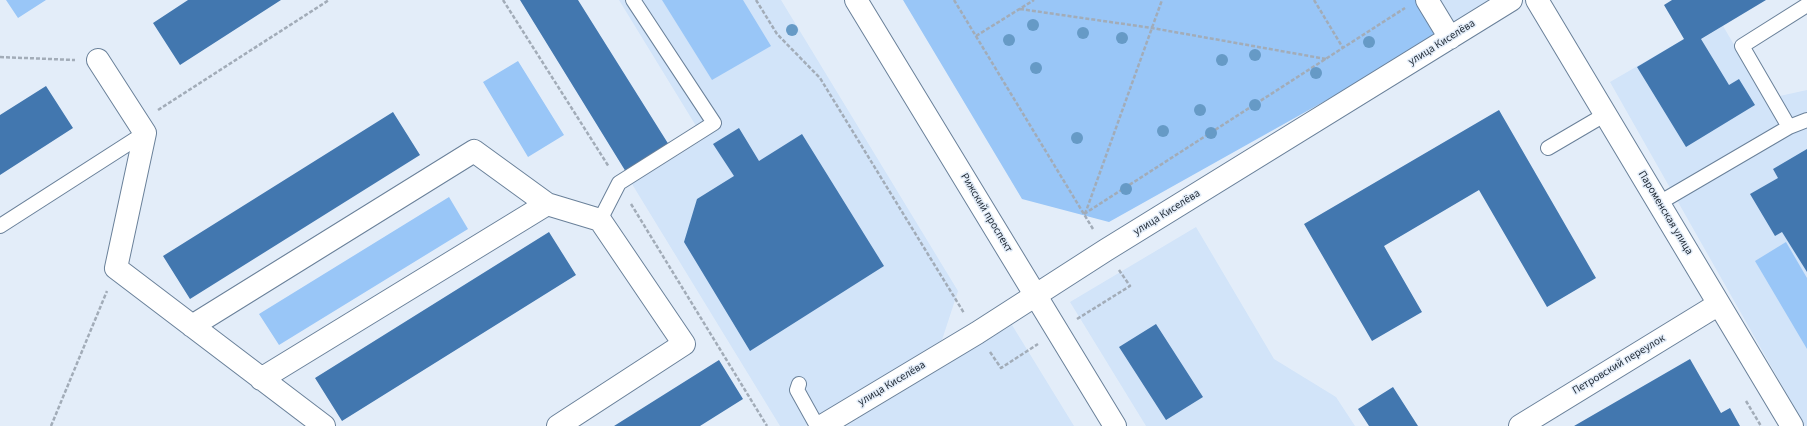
<!DOCTYPE html>
<html>
<head>
<meta charset="utf-8">
<style>
	body { margin:0 }
	canvas { display:block; background:#e3edf9 }
</style>
</head>
<body>
<canvas width="1807" height="426"></canvas>
<script>
const c = document.querySelector('canvas').getContext('2d');
c.lineJoin = 'round';
function fillPath(path, color) { c.fillStyle = color; c.fill(path, 'evenodd'); }
function trace(path, color, width, dash) { c.strokeStyle = color; c.lineWidth = width; c.lineCap = dash ? 'butt' : 'round'; c.setLineDash(dash || []); c.stroke(path); }
function drawText(font, color, halo, rows, align = 'center') {
  c.font = font + ' "Source Sans 3",sans-serif'; c.lineWidth = 3; c.setLineDash([]); c.textBaseline = 'middle'; c.strokeStyle = halo; c.fillStyle = color; for (const [text, x, y, turn = 0] of rows) {
    c.save(); c.translate(x, y); c.rotate((+turn || 0) * Math.PI / 180); c.textAlign = isNaN(turn) ? turn : align; if (halo) c.strokeText(text, 0, 0); c.fillText(text, 0, 0); c.restore();
  }
}
const built = new Path2D(`
	M619,0H781L958,291L942,340L805,426H780L632,184L704,139Z
	M1419,0H1495L1441,36Z
	M1723,26L1766,99L1807,90V426H1805L1610,82L1684,39L1689,47Z
	M1196,227L1274,359L1336,397L1355,426H1146L1070,302Z
	M1012,325L1074,426H846Z`);
const green = new Path2D(`
	M6,0H46L18,18Z
	M662,0H743L771,46L712,80Z
	M903,0H1419L1441,36L1109,222L1022,199Z
	M518,61L564,135L528,157L483,82Z
	M449,197L468,229L279,345L259,314Z
	M1786,242L1807,278V349L1755,261Z`);
const building = new Path2D(`
	M188,0H281L180,65L153,23Z
	M520,0H578L669,145L626,172Z
	M1672,0H1766L1701,39L1729,85L1739,79L1755,105L1686,147L1637,67L1684,39L1664,5Z
	M46,86L73,128L0,175V115Z
	M1499,110L1596,278L1547,307L1479,190L1384,246L1422,312L1372,341L1304,224Z
	M393,112L420,155L190,299L163,256Z
	M739,128L759,161L802,134L884,266L750,351L684,242L697,199L734,176L713,144Z
	M1807,149V272L1782,232L1775,236L1750,194L1778,178L1773,169Z
	M549,232L576,275L342,421L315,378Z
	M1156,324L1203,397L1166,420L1119,347Z
	M1690,359L1721,413L1730,408L1740,426H1574Z
	M719,360L743,399L700,426H614Z
	M1393,387L1418,426H1369L1358,409Z`);
const path = new Path2D(`
	M503,0L609,167
	M756,0L777,34L820,78L964,313
	M954,0L1093,229
	M1314,0L1343,48
	M1020,9L1152,28L1326,59
	M976,36L1034,0
	M0,57L75,60
	M158,110L329,0
	M631,204L767,426
	M1084,214L1405,8
	M1085,214L1162,0
	M1077,319L1130,286L1119,270
	M990,352L1001,368L1038,344
	M1746,401L1761,426
	M51,426L107,291`);
const service = new Path2D(`
	M1789,127L1807,120
	M1548,148L1606,114
	M1659,203L1789,127L1742,46L1807,5
	M600,220L619,183L714,123L633,0
	M0,226L145,133
	M799,384L797,390L817,426`);
const minor = new Path2D(`
	M1427,0L1450,38
	M1537,0L1792,426
	M98,60L145,133L116,268L324,426
	M192,326L474,151L547,204L600,220L684,344L558,426
	M261,379L547,204
	M822,426L977,333L1106,250L1511,0
	M1520,426L1719,304`);
const primary = new Path2D(`
	M856,0L1115,426`);
const trees = [
	[1033,25],
	[792,30],
	[1083,33],
	[1122,38],
	[1009,40],
	[1369,42],
	[1255,55],
	[1222,60],
	[1036,68],
	[1316,73],
	[1255,105],
	[1200,110],
	[1163,131],
	[1211,133],
	[1077,138],
	[1126,189]
];
const streetNames = [
	["улица Киселёва",1442,43,-32],
	["Рижский проспект",986,213,59],
	["улица Киселёва",1167,213,-32],
	["Пароменская улица",1665,213,59],
	["Петровский переулок",1619,365,-31],
	["улица Киселёва",892,384,-31]
];
fillPath(built, '#d2e4f9');
fillPath(green, '#99c6f7');
fillPath(building, '#4277af');
trace(service, '#6a819a', 16);
trace(minor, '#6a819a', 24);
trace(primary, '#6a819a', 24);
trace(path, '#a2acb8', 2.5, [4, 2]);
trace(service, '#fff', 14);
trace(minor, '#fff', 22);
trace(primary, '#fff', 22);
c.fillStyle = '#669ac6';
for (const [x, y] of trees) { c.beginPath(); c.arc(x, y, 6, 0, 2 * Math.PI); c.fill(); }
drawText('11px', '#222c37', '#e3edf9', streetNames);
</script>
</body>
</html>
